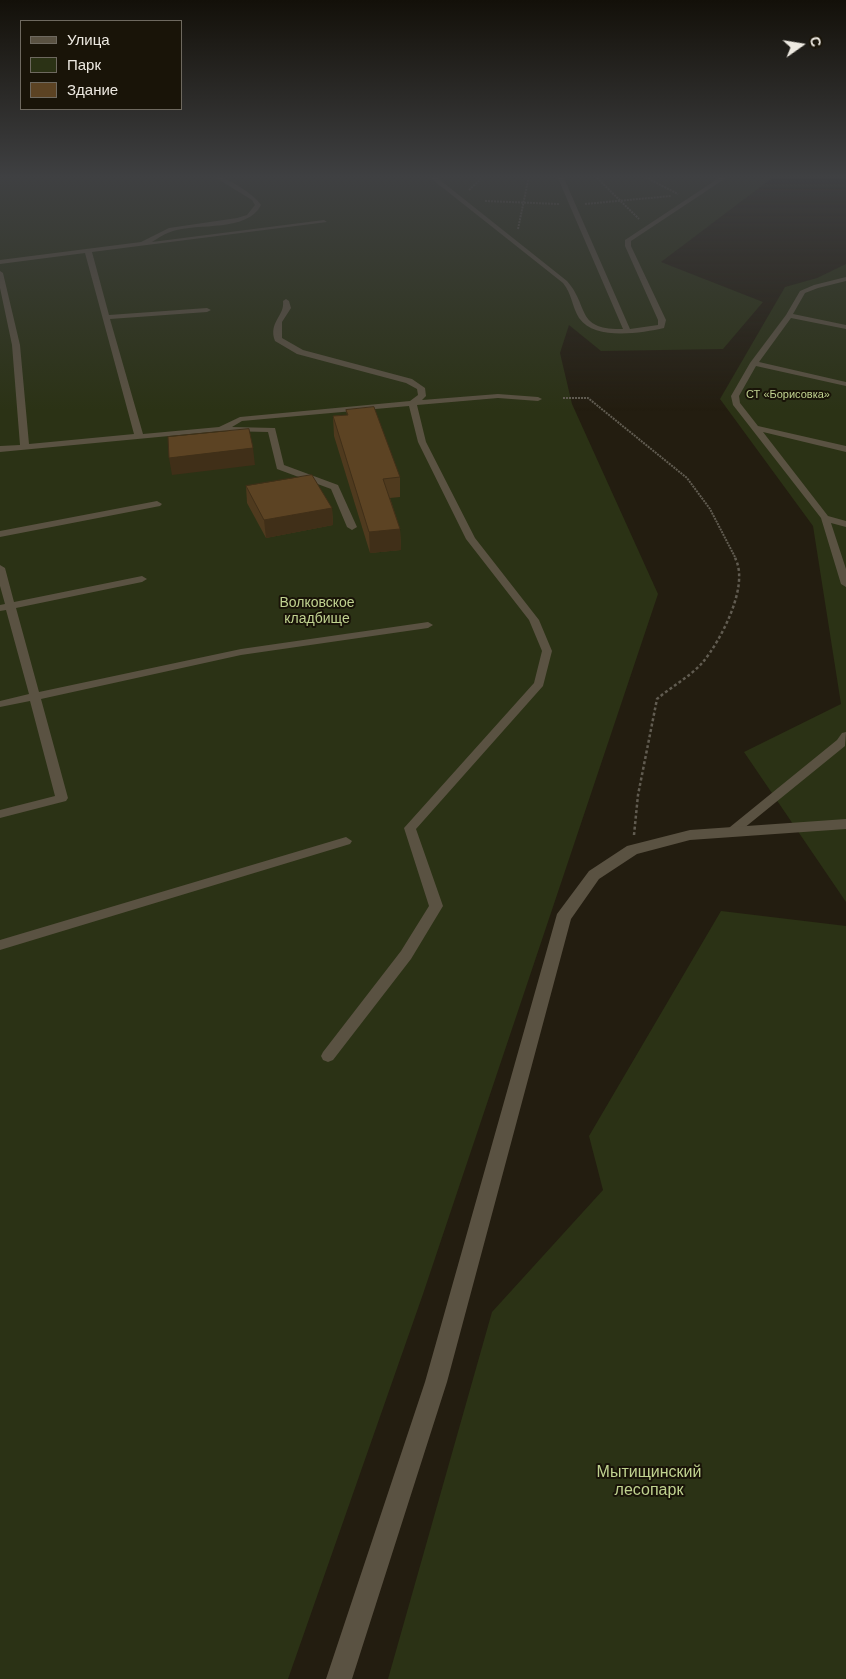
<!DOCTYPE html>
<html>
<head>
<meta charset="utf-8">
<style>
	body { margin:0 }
	#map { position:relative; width:846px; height:1679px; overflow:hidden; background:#231d10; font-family:Arial,sans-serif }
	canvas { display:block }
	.legend { position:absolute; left:20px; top:20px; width:162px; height:90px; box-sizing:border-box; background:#191408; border:1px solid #6e695f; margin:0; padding:6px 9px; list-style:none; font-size:15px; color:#ede9e1 }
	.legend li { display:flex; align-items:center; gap:10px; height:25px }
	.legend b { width:25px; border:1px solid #6e695f }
	.north { position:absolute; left:776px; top:20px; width:50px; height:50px; -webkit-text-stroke:4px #191408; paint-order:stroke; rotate:77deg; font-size:14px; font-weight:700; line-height:20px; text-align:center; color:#ede9e1 }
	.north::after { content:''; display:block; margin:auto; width:18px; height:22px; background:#ede9e1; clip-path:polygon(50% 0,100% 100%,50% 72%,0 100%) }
</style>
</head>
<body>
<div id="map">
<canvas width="846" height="1679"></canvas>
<ul class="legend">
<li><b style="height:6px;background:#5a5242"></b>Улица</li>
<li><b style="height:14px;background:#2b3215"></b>Парк</li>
<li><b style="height:14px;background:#5c4323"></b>Здание</li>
</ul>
<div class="north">С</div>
</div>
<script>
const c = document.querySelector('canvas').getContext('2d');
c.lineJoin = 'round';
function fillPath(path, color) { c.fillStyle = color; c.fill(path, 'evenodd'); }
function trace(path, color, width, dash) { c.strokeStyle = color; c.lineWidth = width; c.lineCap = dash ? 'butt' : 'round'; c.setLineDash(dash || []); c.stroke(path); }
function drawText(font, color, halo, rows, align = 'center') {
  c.font = font + ' Arial,sans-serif'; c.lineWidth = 4; c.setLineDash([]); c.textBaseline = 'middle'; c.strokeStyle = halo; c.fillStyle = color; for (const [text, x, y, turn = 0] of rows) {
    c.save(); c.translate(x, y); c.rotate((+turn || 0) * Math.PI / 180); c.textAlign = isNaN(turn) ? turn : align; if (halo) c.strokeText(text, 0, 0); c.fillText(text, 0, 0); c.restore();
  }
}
const green = new Path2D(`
	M0,176H775L661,262L763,302L723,349L601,351L569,325L560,353L572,404L658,594L423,1294L288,1679H0Z
	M846,264V902L744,752L841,704L813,526L720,399L785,287L817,278Z
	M721,911L846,926V1679H388L492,1312L603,1190L589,1136Z`);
const pathFar1 = new Path2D(`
	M595,176L639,219
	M643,176L678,194
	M469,190L484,176
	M485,201L559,204
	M585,204L671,196
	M518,229L529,176
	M563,398H588L687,478L710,509L736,559`);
const path = new Path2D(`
	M634,835L638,795L657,699C671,687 691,676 703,662C721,640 750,585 735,558`);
const lane = new Path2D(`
	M213,176C226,176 254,194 261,205C248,232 198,223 173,231C166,233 158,238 152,242L324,220L327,222L92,252L109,315L207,308L211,310L207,312L110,319L143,434L219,427L240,417L410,401L418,395L417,389L406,383L297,354L275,341C268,322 285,316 283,301L286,299L289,301L291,308L282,322V338L303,350L412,379L425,388L426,396L422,400L498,394L538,397L542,399L538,401L498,398L417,405L426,442L475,538L539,620L552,651L543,686L416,829L443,906L411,959L333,1060L328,1062L323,1060L321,1056L323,1052L401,951L429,906L404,828L534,683L542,651L529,620L466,539L418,442L409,406L242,421L232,427L275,428L284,465L338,485L357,527L352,530L347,527L331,489L277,469L268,432L222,431L0,452V446L20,445L12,345L0,288V271L3,273L20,345L29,444L134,434L85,253L0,264V260L141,242L169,228L237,218L247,215L255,205L252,200Z
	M428,176H435L567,281C590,307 575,330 623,329L557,176H563L630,329L658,325V320L625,246V240L722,176H729L631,241V246L666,320L664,328C641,333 595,341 579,318C572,307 572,294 563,283Z
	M846,277V281L818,288L805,293L793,314L846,325V329L791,318L759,362L846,382V386L756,366L739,396L740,403L758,426L846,446V452L763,432L828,516L846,521V527L831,523L846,569V587L841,584L821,518L733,405L731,396L750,363L786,315L800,291L814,285Z
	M157,501L162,504L160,506L0,537V531Z
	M0,565L5,568L14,602L142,576L147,579L142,582L16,608L39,692L241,649L428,622L433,625L428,628L241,655L41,699L68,798L66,801L0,818V810L55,796L30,701L0,707V701L29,694L6,610L0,611V605L5,604L0,586Z
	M846,732L845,746L738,833H730L728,830L730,827L837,740L842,733Z
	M346,837L352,841L350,844L0,950V940Z`);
const street = new Path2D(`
	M846,819V829L690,840L637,854L599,879L571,919L447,1382L352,1679H326L425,1382L557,914L589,871L627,846L690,830Z`);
const wall = new Path2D(`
	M346,410L400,477V497L390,498L400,529L401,550L370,553L334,436L333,416L347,415Z
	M246,486L332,508L333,525L266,538L247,503Z`);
const shadedWall = new Path2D(`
	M253,448L255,465L172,475L169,458Z
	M332,508L333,525L266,538L264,520Z
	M400,529L401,550L370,553L369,532Z`);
const building = new Path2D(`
	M374,407L400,477L383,479L400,529L369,532L333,416L348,415L346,410Z
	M249,429L253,448L169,458L168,437Z
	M312,475L332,508L264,520L246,486Z`);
const farParknames = [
	["СТ «Борисовка»",788,395]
];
const parkNames = [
	["Волковское",317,603],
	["кладбище",317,619]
];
const nearParknames = [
	["Мытищинский",649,1473],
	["лесопарк",649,1491]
];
fillPath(green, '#2b3215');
trace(pathFar1, '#615c51', 2, [2, 1]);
trace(path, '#615c51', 2.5, [3, 2.5]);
fillPath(lane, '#5a5242');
fillPath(street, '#5a5242');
fillPath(wall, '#4f3a1e');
fillPath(shadedWall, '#402f18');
fillPath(building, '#5c4323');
trace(building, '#402f18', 1);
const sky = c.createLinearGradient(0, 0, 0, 411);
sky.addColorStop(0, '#131009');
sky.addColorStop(0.43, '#3f4042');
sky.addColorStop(1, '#3f404200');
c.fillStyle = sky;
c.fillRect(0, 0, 846, 411);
drawText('11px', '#c0d290', '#191408', farParknames);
drawText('14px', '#c0d290', '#191408', parkNames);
drawText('16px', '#c0d290', '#191408', nearParknames);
</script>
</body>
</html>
